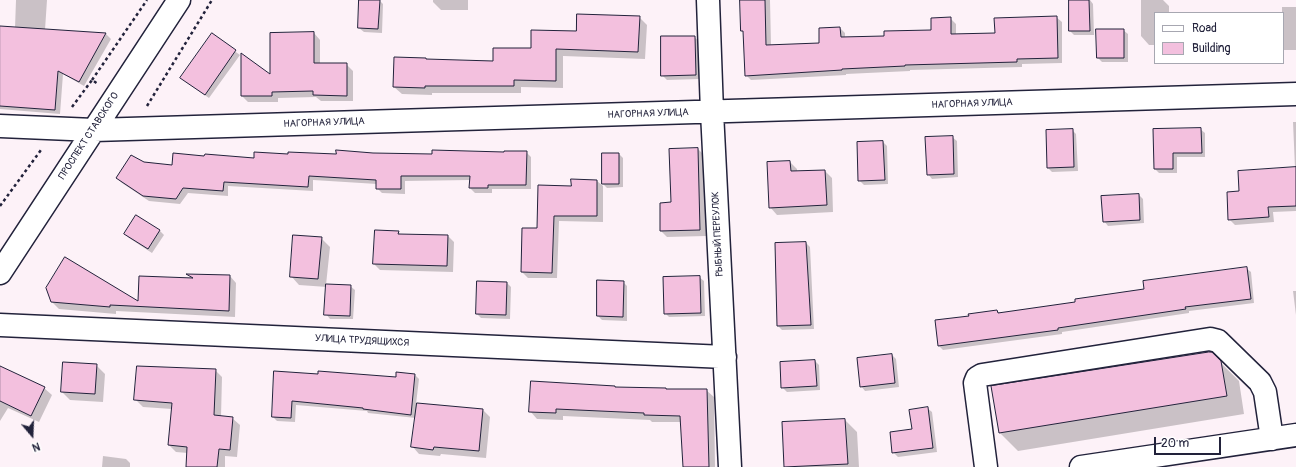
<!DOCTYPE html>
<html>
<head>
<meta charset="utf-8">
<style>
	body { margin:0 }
	#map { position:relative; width:1296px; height:467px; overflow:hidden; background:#fdf2f8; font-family:Pangolin,sans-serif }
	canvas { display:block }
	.legend { position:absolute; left:1154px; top:12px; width:130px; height:52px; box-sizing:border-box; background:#fff; border:1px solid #a7a7b1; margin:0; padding:5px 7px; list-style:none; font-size:12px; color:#22223b }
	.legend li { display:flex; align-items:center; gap:8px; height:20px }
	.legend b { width:20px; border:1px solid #a7a7b1 }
	.north { position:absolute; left:12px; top:415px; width:40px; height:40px; -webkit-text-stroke:3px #fff; paint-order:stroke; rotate:161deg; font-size:11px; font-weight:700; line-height:16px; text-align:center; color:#22223b }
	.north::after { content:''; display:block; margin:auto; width:14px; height:18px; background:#22223b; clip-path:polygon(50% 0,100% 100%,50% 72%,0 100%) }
	.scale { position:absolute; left:1154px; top:437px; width:67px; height:18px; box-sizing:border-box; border:2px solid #22223b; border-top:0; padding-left:5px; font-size:12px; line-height:14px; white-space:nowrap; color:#22223b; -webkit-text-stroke:3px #fff; paint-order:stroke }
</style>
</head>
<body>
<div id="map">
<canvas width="1296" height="467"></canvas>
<ul class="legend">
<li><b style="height:5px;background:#fff"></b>Road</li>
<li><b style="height:11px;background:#f3c0de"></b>Building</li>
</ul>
<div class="north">N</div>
<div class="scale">20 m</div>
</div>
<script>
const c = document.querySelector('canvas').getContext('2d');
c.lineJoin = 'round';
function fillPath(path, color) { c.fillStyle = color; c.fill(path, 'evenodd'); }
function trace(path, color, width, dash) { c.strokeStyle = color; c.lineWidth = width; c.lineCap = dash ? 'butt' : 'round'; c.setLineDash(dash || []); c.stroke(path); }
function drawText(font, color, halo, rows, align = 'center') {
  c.font = font + ' Pangolin,sans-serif'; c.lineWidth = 4; c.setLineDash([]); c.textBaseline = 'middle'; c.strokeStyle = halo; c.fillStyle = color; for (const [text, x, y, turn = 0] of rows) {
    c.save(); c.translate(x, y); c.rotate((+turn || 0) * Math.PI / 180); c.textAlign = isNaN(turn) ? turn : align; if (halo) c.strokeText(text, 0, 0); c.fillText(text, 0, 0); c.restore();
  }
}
const shadow = new Path2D(`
	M16,0H47L45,30L106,34L111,39L84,86L63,74L60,114L0,109V27L15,28Z
	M360,0H379L383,4L382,33L364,32L359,28Z
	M433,0H468V10H441L433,2Z
	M741,0H770L771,45L820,44L840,28L845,33V38L885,37L932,31L950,18L956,24V35L996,34L1056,17L1062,22V63L1022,64V67L910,70V71L846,74V75L751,80L746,75L744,33L742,31Z
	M1070,0H1090L1093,4L1094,35H1074L1070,31Z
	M1141,0H1163L1169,6V13H1155V45H1149L1141,36Z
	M1282,7H1296V50H1283V13H1282Z
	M639,17L647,25L645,59L563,56V88L521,87V93H432V95L402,94L394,87L427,60L494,62L577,32Z
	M1123,30L1128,34V62H1102L1098,58Z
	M314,33L320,40V64H346L353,71V101H321L316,97L278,98V102H248L242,96L271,76Z
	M212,35L240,55L209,98L186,82Z
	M694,37L699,41L700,79L667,80L662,75Z
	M1293,122H1296V211L1273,212L1274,222L1235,225L1229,219L1240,192L1295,168Z
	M1200,129L1205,133V157H1177V173H1159L1155,169L1154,130Z
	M1072,130L1076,134L1078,171L1052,172L1048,168Z
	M952,137L957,141L958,177L932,179L928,174Z
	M883,142L887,146L888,184L864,185L859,180Z
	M698,149L704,155L706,236L667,237L661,231Z
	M526,152L531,157V189H492V193H475L470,188V180L405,181V194L382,193L377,188V184L313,180V191L228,186V196L188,193L180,204L149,201L122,183L117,178L143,163L173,166L205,157L254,159L289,155L373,154L433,155Z
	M602,154H619L623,158V187L607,188L603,184V222L559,221L557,278H528L522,272L538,230L572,187V180L597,181L603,186Z
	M790,162L797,169V172L825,171L832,178L833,212L777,215L770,207Z
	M1139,195L1143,199L1144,223L1108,226L1104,221Z
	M136,216L160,231L164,235L152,253L129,238L125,234Z
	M376,231L398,232L401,235L448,236L454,242L453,272L380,270L374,264Z
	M321,238L330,247L326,285L350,286L355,290L353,319H330L326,314L327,287L299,285L291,276Z
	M806,243L810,247L814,329L782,330L778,326L776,244Z
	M1246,268L1251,272L1254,303L1189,311V313L1062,332V334L943,350L939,346L970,317L997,311L1000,313L1076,303L1146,290Z
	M189,275L230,276L236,283L235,317L116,311V314L59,309L52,302L139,303L193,279Z
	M699,277L704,281L705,316L669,317L665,313Z
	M598,281L623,282L627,286V321L602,320L598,316Z
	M478,282L507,283L511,287L510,319L481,318L477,314Z
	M1293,291H1296V315Z
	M1211,353L1239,381L1244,414L1018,451L1000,433Z
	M892,355L896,359L899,387L865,391L861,386Z
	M815,361L819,365L820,390L787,392L782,387Z
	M96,365L105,374L103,402L70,400L62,392Z
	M0,367L44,388L52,395L39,422L8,408L0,421Z
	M215,370L222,377L221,417L232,418L240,425L237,457L225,456V467H187L188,453L176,452L169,445L172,409L143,407L136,400Z
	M275,373L397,378L415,375L419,379L416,404L483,410L490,417L486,458L441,454L440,456L419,454L412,446L416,418L368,413L367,411L296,405L295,422L277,421L273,417Z
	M615,387L617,388L667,390H706L714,397L715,467H684L681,422H652L650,420L563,416V420L537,419L530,411Z
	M927,408L932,412L937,452L898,457L893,452L913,430Z
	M845,420L857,432L859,467H785L783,423Z
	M103,456L126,459L130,463V467H102Z`);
const building = new Path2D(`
	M359,0H380L378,29L358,28Z
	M740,0H765L766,45L819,43V28L840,27L841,37L884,36V31L931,30V18L951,17V34L995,33L994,18L1057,16L1058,58L1017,59V62L905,65V66L842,69V70L745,76L743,31H741Z
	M1069,0H1089L1090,31H1069Z
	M577,14L640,16L638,52L556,49V81L514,80V86H425V88L393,87L394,57L426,58V59L493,61V48H531V30L576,31Z
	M0,26L106,33L79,82L58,71L55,110L0,106Z
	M1096,29H1124V58H1097Z
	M314,32V63H347V96L313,95V91L272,92V96H241V53L270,74V33Z
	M212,33L236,50L205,95L180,78Z
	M661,36H695L696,75L661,76Z
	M1201,128L1202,153H1173V169H1154L1153,129Z
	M1073,129L1074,167L1047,168L1046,130Z
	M953,136L954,174L927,175L925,137Z
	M883,141L885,180L858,181L857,142Z
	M698,148L700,230L660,231V203L671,202L669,149Z
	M336,150L373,153L432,154V150L504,152V151H527L526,185H488V188H469L470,176H401V189H376V180L309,176L308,187L224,182L223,191L183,188L176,199L143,196L116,178L131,155L144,162L172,165L173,153L204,156L205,154L254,158V152L288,154V152L336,154Z
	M602,153H619V184H602Z
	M790,161L791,171L825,170L827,205L769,208L767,162Z
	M1296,167V206L1268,207L1269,217L1228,220L1227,192L1239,191L1238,171Z
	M571,179L597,180V216H554L552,273L521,272L522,228H537L538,185L571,186Z
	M1139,194L1140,220L1103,222L1101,196Z
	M136,215L160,230L148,249L124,234Z
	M375,230L399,231L398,234L448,235L447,266L373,264Z
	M293,235L322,237L318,279L290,277Z
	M806,242L811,325L777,326L775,243Z
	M65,257L138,301L139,276L193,278L186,274L230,275L229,311L110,305V307L51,302L46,288Z
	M1247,267L1251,299L1185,307L1186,309L1058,328V330L938,346L935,320L969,316L968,314L997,310L998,313L1075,302V299L1144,289L1143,281Z
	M700,276L701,313L664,314L663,277Z
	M597,280L624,281L623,317L597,316Z
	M477,281L507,282L506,315L476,314Z
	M326,284L351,285L350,316L324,315Z
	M1209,352H1212L1221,361L1227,396L999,433L991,386Z
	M892,354L895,383L860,387L857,358Z
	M815,360L817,386L781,388L780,362Z
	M63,362L97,364L95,394L61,392Z
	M0,366L45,387L31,416L0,401Z
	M137,366L216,369L214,415L233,417L230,450L219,449L217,467H186L187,447L168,445L172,403L134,400Z
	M274,371L318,374V371L396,377V372L415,374L411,415L363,409V408L292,401L291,418L272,417Z
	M531,381L615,386V387L666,388V389H707L709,467H683L680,416L644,415V413L556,409V413L529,412Z
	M417,403L483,409L479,451L434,447L433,450L411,447Z
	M928,407L933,448L892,453L890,432L912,429L909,410Z
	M845,419L848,464L784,467L782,422Z`);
const path = new Path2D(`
	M92,80L147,0
	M147,106L212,0
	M72,107L92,80L98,84
	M0,206L41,150`);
const minor = new Path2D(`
	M708,0L712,112L730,467
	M0,126L94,130L1296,94
	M0,273L179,0
	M0,325L725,357
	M986,467L975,383L977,378L982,375L1210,339L1218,341L1260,382L1265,392L1272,439
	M1081,467L1296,435`);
const streetNames = [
	["НАГОРНАЯ УЛИЦА",972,104,-2],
	["НАГОРНАЯ УЛИЦА",648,114,-2],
	["НАГОРНАЯ УЛИЦА",324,123,-2],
	["ПРОСПЕКТ СТАВСКОГО",89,136,-57],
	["РЫБНЫЙ ПЕРЕУЛОК",718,234,-93],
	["УЛИЦА ТРУДЯЩИХСЯ",362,341,3]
];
fillPath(shadow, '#0003');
fillPath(building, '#f3c0de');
trace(building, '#22223b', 1);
trace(minor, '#22223b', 25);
trace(path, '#22223b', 2.5, [3, 3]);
trace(minor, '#fff', 22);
drawText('10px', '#22223b', '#fff', streetNames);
</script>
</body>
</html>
